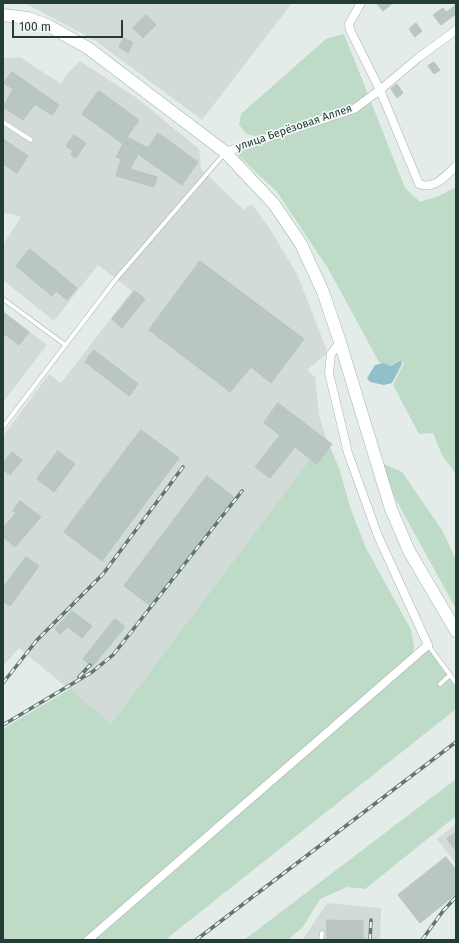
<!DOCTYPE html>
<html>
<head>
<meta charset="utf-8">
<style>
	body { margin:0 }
	#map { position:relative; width:459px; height:943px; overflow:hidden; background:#e3ece8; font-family:"Fira Sans",sans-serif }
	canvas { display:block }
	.frame { position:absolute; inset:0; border:4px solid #253b36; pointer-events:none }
	.scale { position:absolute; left:12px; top:20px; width:111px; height:18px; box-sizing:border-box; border:2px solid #253b36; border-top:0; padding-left:5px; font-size:12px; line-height:14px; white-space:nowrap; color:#253b36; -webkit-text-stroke:3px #f4f8f6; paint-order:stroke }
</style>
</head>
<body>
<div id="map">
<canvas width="459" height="943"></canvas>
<div class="frame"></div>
<div class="scale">100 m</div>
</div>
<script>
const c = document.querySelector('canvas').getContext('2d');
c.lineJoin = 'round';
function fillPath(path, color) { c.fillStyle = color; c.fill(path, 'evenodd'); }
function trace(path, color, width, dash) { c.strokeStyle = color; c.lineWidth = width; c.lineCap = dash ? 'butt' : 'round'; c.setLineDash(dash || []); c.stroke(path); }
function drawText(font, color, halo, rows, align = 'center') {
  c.font = font + ' "Fira Sans",sans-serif'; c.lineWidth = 3.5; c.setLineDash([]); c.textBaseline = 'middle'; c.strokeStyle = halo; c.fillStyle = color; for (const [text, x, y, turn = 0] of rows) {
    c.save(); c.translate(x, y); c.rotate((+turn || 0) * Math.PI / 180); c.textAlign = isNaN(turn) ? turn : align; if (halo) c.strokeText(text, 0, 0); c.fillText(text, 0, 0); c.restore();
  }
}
const built = new Path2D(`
	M25,3H292L202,120L96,41Z
	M20,57L61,84L67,74L80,61L138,99L199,149L201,169L244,210L249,205L253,206L270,229L297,274L326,348V354L307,370L315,377L319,415L326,438L111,724L19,648L3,666V436L49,374L61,383L132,291L98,265L54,321L3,280V245L21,217L3,212V58Z
	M3,311L47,345L3,402Z
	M456,824V864L437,839Z
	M327,903L381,908L380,940H300L304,938Z`);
const green = new Path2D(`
	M344,34L405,188L420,202L439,196L456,187V474L442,455L433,433L419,434L393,385L404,363L400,360L391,366L379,362L329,270L277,192L238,155L241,150L272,141L247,134L239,125L241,114L326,39Z
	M326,438L339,468L351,510L366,548L411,630L414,646L412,659L428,645L456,683V709L165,940H3V729L70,689L111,724Z
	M382,463L402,472L442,530L456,560V609L395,498Z
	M456,779V816L365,889L347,887L320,899L303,927L288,940H244Z`);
const water = new Path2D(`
	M401,360L402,364L392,383L384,385L370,382L367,378L375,365L383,363L391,366Z`);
const building = new Path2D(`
	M377,3H393L383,11Z
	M456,5V14L441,25L433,15L443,8L446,12Z
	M146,15L156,25L143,38L133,28Z
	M416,23L422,31L415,37L409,29Z
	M124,38L133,43L128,53L119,47Z
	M434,62L440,70L434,74L428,66Z
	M12,72L59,105L52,115L35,104L23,120L3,107L13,89L4,83Z
	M397,84L403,93L397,98L391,89Z
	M99,91L139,120L127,137L148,148L158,133L198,162L182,185L138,154L130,169L157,177L154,187L116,176L121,159L116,157L123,144L82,114Z
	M74,135L86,143L76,158L71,155L73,151L66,146Z
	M3,139L28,156L17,173L3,164Z
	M30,249L77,288L67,300L56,291L52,296L16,266Z
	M200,261L304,339L271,383L251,367L230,392L149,330Z
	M135,291L145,299L122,328L112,319Z
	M3,312L29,332L19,345L3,333Z
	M94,350L138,384L129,396L85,362Z
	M278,403L332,444L317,464L295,447L270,478L255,467L280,435L264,423Z
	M141,430L179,458L102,561L64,532Z
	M58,451L75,464L54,492L37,479Z
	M12,452L22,460L10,475L3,469V464Z
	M207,476L235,498L152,607L124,586Z
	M20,501L41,517L15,547L3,537V528L16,513L13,511Z
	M26,557L39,566L10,606L3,601V588Z
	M72,611L92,626L82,638L68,627L60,634L55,629Z
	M115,619L125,627L92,667L83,659Z
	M456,832V851L447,839Z
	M446,857L456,870V894L420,923L398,895Z
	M327,920L363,921V940H327Z`);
const lane = new Path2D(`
	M3,122L31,140
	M3,299L64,344
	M3,427L116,279L224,154
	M428,645L456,683
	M440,684L450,675
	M321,940L322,933`);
const street = new Path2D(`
	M361,3L349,24L350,30L380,90L419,184C435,190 445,176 456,166
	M225,152L354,109L380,90L418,58L456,30
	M88,940L428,645L378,536L348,453L329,373L331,354L340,342`);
const secondary = new Path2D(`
	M3,15L28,18L47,25L88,48L225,152L274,204L301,244L323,292L340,342L391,509L409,551L456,631`);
const rail = new Path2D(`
	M79,677L90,665
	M3,683L37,640L103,574L183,467
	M3,725L92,672L113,655L242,491
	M196,940L456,742
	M370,940L371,920
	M422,940L443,911L456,897`);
const streetNames = [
	["улица Берёзовая Аллея",294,128,-19]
];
fillPath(built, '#d2dbd7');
fillPath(green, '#bedbc7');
fillPath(water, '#91c0cb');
fillPath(building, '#b9c6c1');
trace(building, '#b6c5bf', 1);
trace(lane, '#a6b3af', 5);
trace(street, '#a6b3af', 9);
trace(secondary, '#a3b6b0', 13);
trace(lane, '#fff', 4);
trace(street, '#fff', 8);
trace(secondary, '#fff', 12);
trace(rail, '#5f7771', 3.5);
trace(rail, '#f4f8f6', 2, [6]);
drawText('11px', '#253b36', '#f4f8f6', streetNames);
</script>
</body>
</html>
